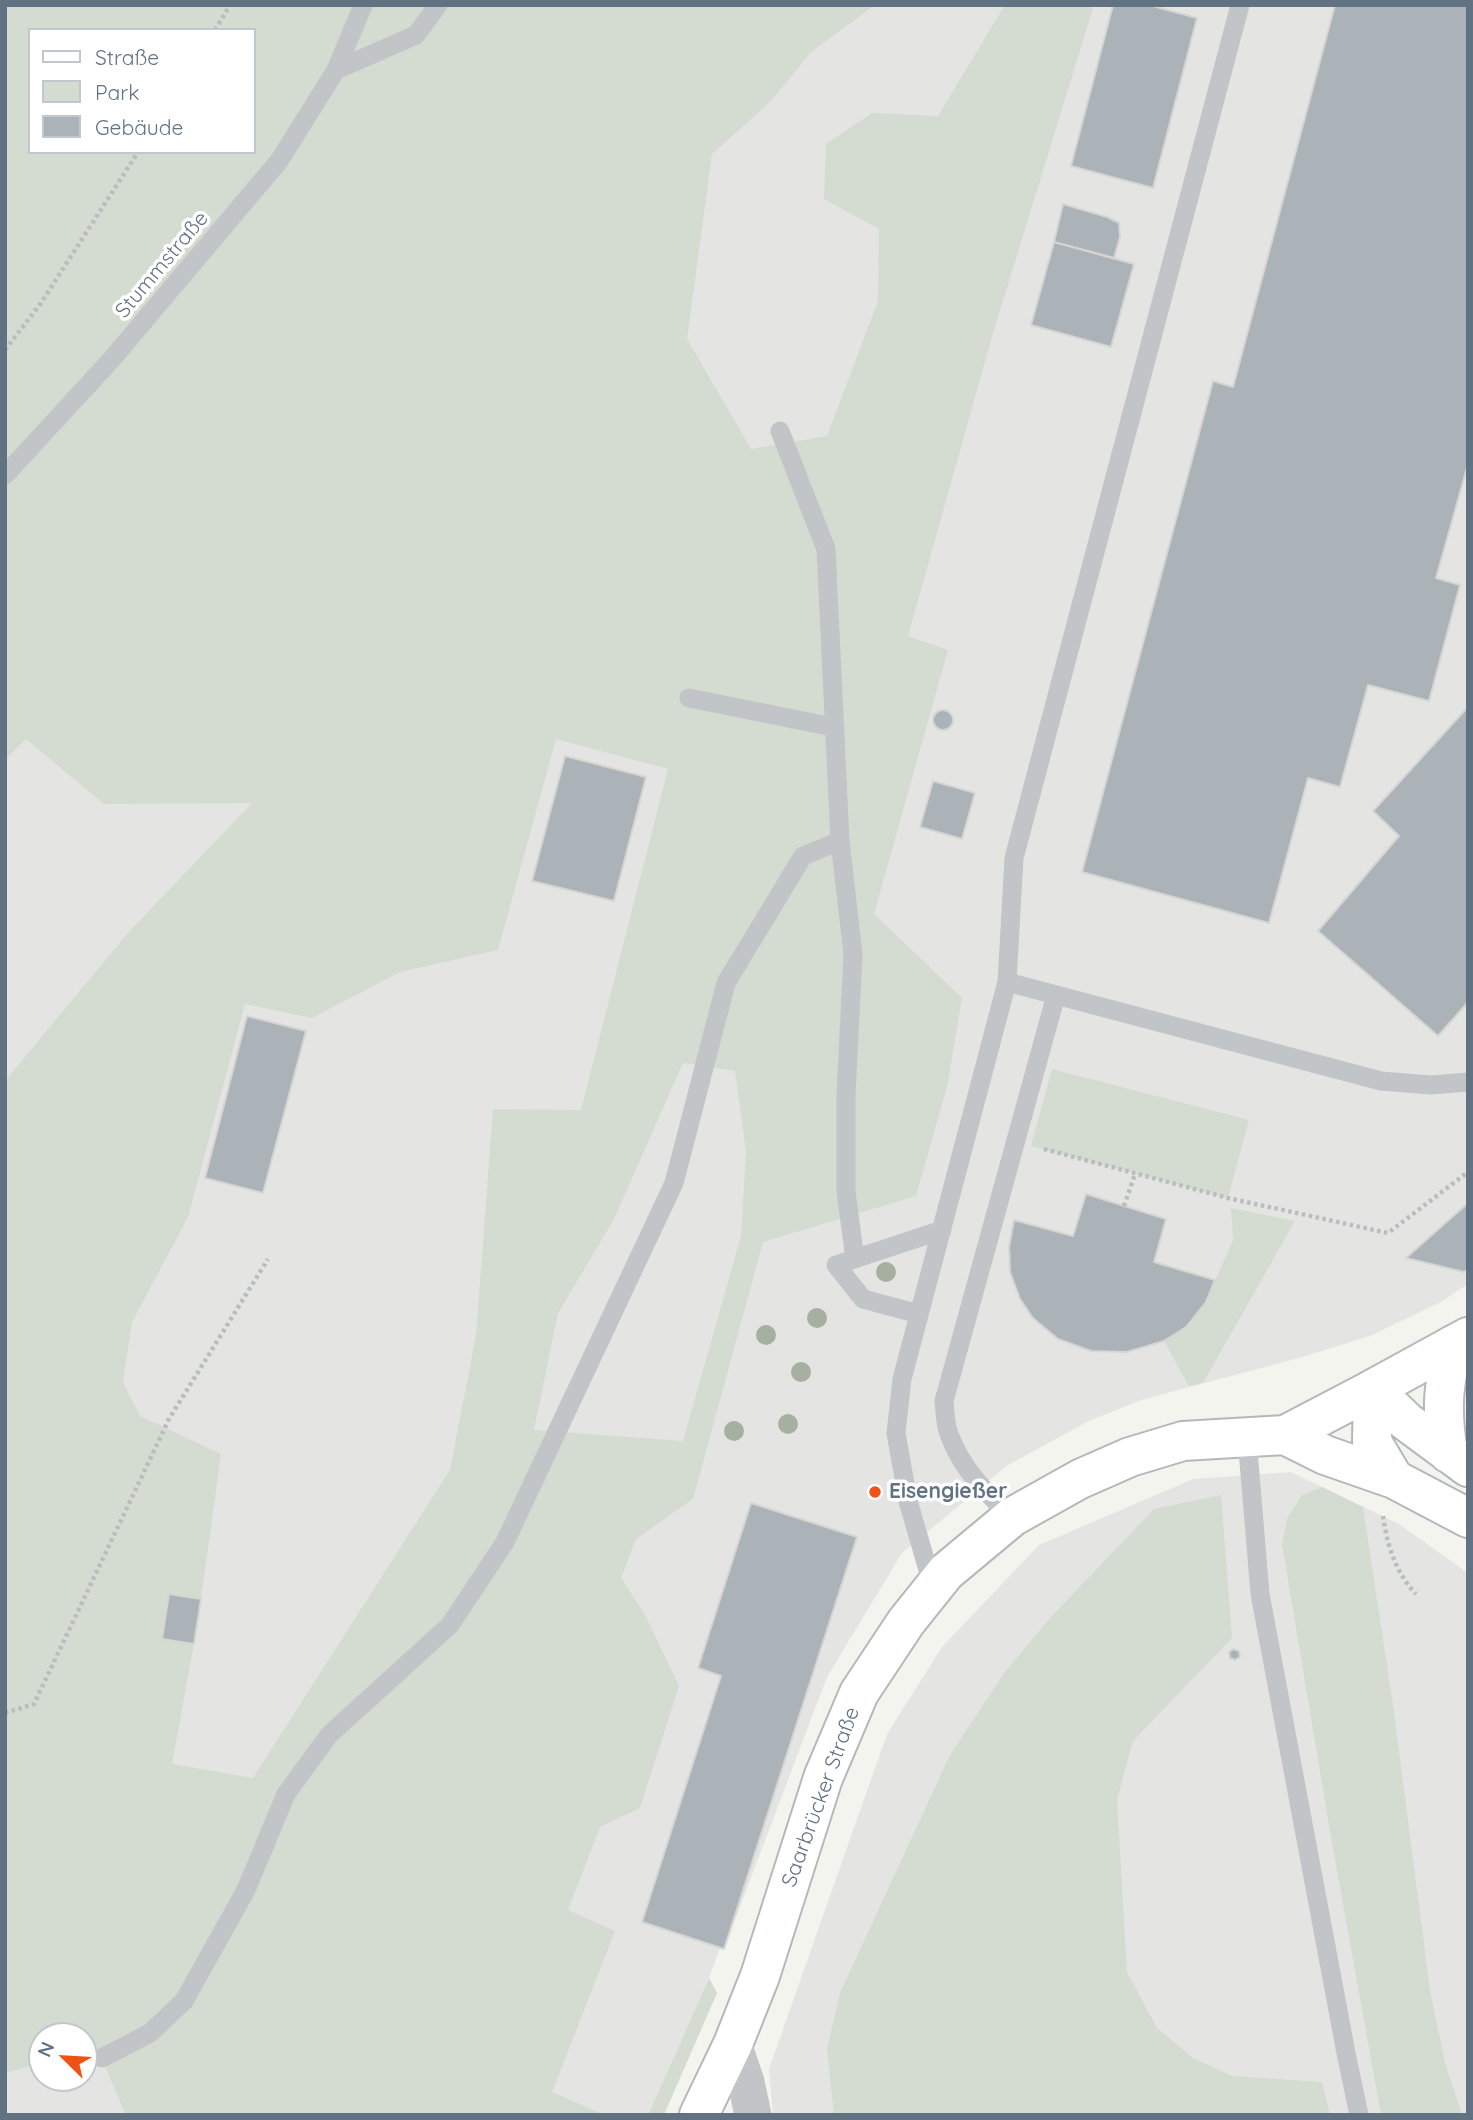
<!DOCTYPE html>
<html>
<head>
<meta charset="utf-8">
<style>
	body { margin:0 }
	#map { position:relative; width:1473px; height:2120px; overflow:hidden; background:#f4f4ef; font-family:Quicksand,sans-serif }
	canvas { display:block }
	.frame { position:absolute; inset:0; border:7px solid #617283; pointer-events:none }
	.legend { position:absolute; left:28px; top:28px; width:228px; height:126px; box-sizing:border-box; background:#fff; border:2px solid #c0c7cd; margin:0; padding:9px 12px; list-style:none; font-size:21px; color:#617283 }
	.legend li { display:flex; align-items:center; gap:14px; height:35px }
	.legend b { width:35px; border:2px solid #c0c7cd }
	.north { position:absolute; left:28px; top:2022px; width:70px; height:70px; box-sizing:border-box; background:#fff; border:2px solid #c0c7cd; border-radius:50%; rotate:294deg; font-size:19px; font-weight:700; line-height:28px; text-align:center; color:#617283 }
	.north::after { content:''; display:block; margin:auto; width:24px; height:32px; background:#ee5215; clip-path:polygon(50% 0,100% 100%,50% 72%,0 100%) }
</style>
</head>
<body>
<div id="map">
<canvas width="1473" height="2120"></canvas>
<div class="frame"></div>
<ul class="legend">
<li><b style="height:9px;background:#fff"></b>Straße</li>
<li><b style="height:19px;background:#d4dbd0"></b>Park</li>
<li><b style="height:19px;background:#abb2b8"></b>Gebäude</li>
</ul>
<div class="north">N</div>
</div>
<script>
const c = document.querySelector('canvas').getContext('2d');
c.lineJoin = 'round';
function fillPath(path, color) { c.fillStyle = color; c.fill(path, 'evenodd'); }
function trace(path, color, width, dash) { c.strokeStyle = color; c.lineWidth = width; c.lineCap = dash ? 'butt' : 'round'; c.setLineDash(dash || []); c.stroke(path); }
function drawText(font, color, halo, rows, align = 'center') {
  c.font = font + ' Quicksand,sans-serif'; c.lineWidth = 7; c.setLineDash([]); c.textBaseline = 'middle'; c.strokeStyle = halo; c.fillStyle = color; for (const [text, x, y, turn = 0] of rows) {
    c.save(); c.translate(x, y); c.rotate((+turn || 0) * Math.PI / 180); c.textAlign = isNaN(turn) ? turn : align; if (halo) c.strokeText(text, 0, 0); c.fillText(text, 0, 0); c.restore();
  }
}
const built = new Path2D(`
	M470,5H1468V1284L1441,1302L1370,1336L1299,1358L1141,1400L1089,1421L1008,1465L902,1553L827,1677L724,1949L720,1948L709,1978L648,2115H5V502ZM42,2036H84V2078H42Z
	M1291,1472L1399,1524L1468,1573V2115H773L769,2069L887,1734L942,1647L1039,1545L1193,1479Z`);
const green = new Path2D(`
	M5,5H875L811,52L771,101L712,154L687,339L751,449L827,436L878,301L879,229L824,199L826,144L872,113L938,116L1005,5H1083L1093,8L993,333L908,636L948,650L874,914L962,998L947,1087L916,1196L763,1242L693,1499L636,1539L621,1578L645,1615L679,1686L640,1808L600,1827L568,1910L615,1931L552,2092L605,2115H126L93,2039L84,2043V2036H42V2063L5,2073V1081L127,934L252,803L104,804L26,739L5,760ZM30,30H254V152H30ZM556,739L668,769L581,1110L493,1109L476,1335L450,1470L253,1778L172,1764L194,1644L162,1638L169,1594L201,1599L221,1454L140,1416L123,1383L132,1322L188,1217L245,1004L312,1018L400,972L498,950ZM683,1063L735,1071L746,1151L741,1236L683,1441L534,1430L558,1313L614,1219Z
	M1052,1069L1249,1120L1228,1198L1031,1146Z
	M1231,1208L1295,1221L1203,1383L1189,1386L1164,1341L1186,1327L1206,1302L1233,1240Z
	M1322,1487L1363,1507L1393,1705L1430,1990L1445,2063L1462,2115H1381L1331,1837L1282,1544L1287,1519L1302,1495Z
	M1221,1495L1232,1638L1133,1741L1117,1799L1127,1972L1157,2028L1193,2058L1232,2076L1322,2082L1330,2115H834L827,2049L840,1993L950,1755L1005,1672L1051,1617L1154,1509Z
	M709,1978L717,1993L664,2115H648Z`);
const building = new Path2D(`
	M1113,5H1149L1197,18L1153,188L1071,166Z
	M1335,5H1468V464L1436,578L1460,585L1429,701L1368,685L1340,787L1308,778L1269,923L1082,872L1213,381L1233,387Z
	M1063,204L1107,217L1119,223L1120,237L1114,258L1054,242Z
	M1054,242L1134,264L1111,347L1031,325Z
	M1468,707V1002L1438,1036L1318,931L1399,836L1373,811Z
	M933 720a10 10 0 1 1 20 0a10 10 0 1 1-20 0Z
	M565,756L646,777L614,901L532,881Z
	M933,781L975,793L962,839L920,827Z
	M247,1016L306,1031L263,1193L205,1178Z
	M1086,1194L1166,1219L1154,1262L1215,1280L1206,1302L1186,1327L1164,1341L1127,1352L1091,1351L1058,1339L1033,1318L1020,1299L1010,1272L1009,1247L1014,1220L1073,1236Z
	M1468,1203V1269L1464,1272L1406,1258Z
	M751,1503L857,1537L724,1949L642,1922L721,1676L698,1668Z
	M169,1594L201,1599L194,1644L162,1639Z
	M1233,1649L1239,1651L1240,1657L1235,1660L1230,1658L1229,1652Z`);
const path = new Path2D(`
	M215,30L230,5
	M5,350L41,303L138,152
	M1044,1149L1228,1198L1388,1233L1468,1172
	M1124,1206L1135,1174
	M1383,1516C1387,1544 1395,1572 1416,1594
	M5,1713L34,1704L169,1419L268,1259`);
const lane = new Path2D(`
	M336,70L416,35L438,5
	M780,431L826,549L840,841
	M5,475L111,360L279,161L336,70L363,5
	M689,698L833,727
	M1007,982L1381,1081L1431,1085L1468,1082
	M919,1314L863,1299L836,1265L942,1230
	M1247,1438L1260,1594L1346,2053L1359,2115
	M1012,1517C986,1493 961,1468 949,1434C945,1424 945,1411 944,1401L1056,995
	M933,1587L908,1501L896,1433L902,1379L1007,982L1014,858L1240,5
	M102,2058L150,2033L184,2001L246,1890L286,1794L329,1735L450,1625L505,1542L674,1183L726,983L803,856L840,841L853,954L846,1095V1192L855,1259`);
const street = new Path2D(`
	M733,2044L746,2082L753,2115`);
const secondary = new Path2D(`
	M1373,1389L1468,1337`);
const primary = new Path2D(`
	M1373,1389L1407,1422L1468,1467
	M1373,1389L1372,1442L1394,1479
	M1285,1435L1325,1455L1394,1479L1468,1518
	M1448,1453C1441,1409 1443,1388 1453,1345
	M699,2115L733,2044L760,1976L823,1778L859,1693L906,1622L946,1572L1012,1517L1080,1479L1130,1457L1183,1441L1285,1435L1373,1389`);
const trees = [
	[886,1272],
	[817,1318],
	[766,1335],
	[801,1372],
	[788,1424],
	[734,1431]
];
const markers = [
	[875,1492,7,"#ee5215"]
];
const streetNames = [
	["Stummstraße",162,265,-50],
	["Saarbrücker Straße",821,1797,-70]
];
const poiNames = [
	["Eisengießer",889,1492]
];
fillPath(built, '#e4e5e3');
fillPath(green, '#d4dbd0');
fillPath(building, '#abb2b8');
trace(building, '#d5d5d2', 2);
trace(secondary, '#b5babf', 42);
trace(primary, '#b4b8bc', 42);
trace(path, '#babdbf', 4.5, [3.5, 3.5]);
trace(lane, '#c1c5c8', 19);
trace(street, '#c1c5c8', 37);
trace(secondary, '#fff', 38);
trace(primary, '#fff', 38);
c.fillStyle = '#a5b0a0';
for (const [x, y] of trees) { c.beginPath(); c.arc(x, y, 10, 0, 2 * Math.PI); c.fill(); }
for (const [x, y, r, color] of markers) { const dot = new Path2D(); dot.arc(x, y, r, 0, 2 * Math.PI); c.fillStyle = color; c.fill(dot); trace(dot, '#fff', 2.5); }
drawText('21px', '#617283', '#fff', streetNames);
drawText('bold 21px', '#617283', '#fff', poiNames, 'left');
</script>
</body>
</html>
